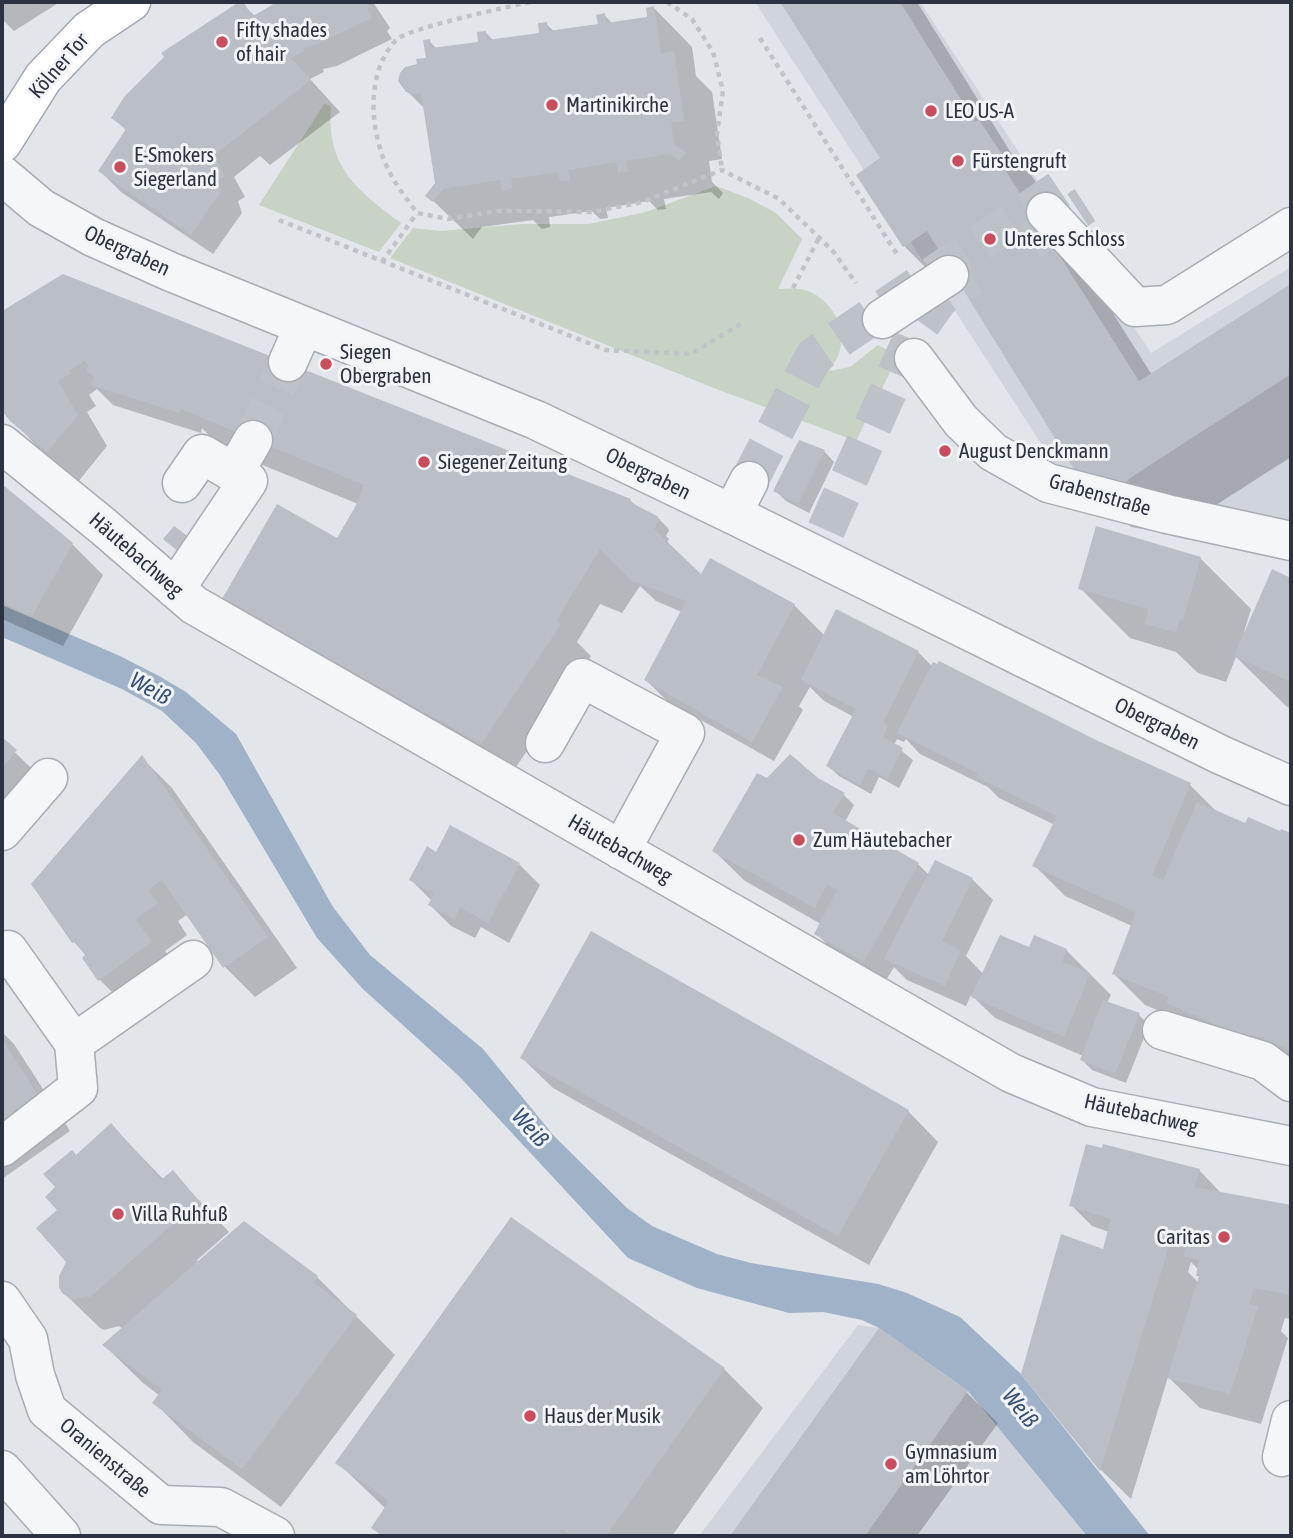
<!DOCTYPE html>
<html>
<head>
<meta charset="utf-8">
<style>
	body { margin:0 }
	#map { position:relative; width:1293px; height:1538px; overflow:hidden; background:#e2e5ea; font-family:"Asap Condensed",sans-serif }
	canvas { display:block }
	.frame { position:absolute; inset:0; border:4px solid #2b3241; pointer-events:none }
</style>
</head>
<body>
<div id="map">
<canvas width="1293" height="1538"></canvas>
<div class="frame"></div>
</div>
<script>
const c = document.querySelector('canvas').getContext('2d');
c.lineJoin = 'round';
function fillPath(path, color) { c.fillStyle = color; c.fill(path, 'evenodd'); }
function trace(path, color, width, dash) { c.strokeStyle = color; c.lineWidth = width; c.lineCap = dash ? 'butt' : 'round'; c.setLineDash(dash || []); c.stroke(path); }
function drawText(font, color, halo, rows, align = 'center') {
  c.font = font + ' "Asap Condensed",sans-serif'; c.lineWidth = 6; c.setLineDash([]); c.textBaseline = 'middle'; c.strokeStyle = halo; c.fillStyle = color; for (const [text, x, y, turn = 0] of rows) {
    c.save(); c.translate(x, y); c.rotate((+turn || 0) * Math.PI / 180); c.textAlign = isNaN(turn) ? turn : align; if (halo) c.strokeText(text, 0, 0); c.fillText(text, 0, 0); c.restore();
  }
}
const built = new Path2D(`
	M755,2H920L1151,353L1291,267V531L1073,493Z
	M858,1325L879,1328L968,1391L1087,1536H699Z`);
const green = new Path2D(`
	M324,104L331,106C326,166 356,190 401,223L379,252L259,205Z
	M716,186L748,198L776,213L802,239L778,289C788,289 800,287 810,292C834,302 848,332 838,356C836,361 832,366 829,371L850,367L878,345L898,356L856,441L719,390L390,258L413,228L441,231L522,224H589L646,212Z`);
const water = new Path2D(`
	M2,605L120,656L159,676L186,692L236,734L333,907L370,955L483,1049L554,1136L627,1208L652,1226L717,1254L751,1263L878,1284L907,1293L960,1317L1021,1374L1150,1536H1087L968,1391L879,1328L862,1320L823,1312L789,1313L697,1288L628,1258L459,1076L363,989L317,938L220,775L196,743L162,711L122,689L2,637Z`);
const shadow = new Path2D(`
	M2,2H60L14,31L2,19Z
	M283,2H373L390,28L387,31L392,39L337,66L323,69L324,72L310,79L340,112L270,165L260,156L234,177L245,197L238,201L242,213L213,254L121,192L100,171L127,131L113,117L241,3L256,17Z
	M782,2H917L1013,156L1029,172L1051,205L1046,208L1152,375L1291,286V457L1180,528L1173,535L1131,527L1081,476L965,289L954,296L904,246L858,175L882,159Z
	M654,8L692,47L696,76L712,92L722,159L709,161L712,182L723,193L719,199L711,192L664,199L666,209L658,210L649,201L606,208L608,218L600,219L592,211L549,217L550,227L542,229L533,220L482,227L473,239L427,195L437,183L425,109L407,91L418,65L428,59L429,41L437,49L480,43L485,32L494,41L541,34L546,24L555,32L600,26L604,15L613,24L649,19Z
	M63,276L631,501L637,507L658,518L668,528L669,531L666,536L669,539L666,544L701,577L794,605L825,636L918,652L933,667L1190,785L1218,813L1246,825L1280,833L1281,831L1291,836V1066L1145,1005L1114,974L1132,926L1065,896L1035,866L1055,825L999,798L988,787L920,754L906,739L904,742L897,739L894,745L913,760L899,788L879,777L871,794L839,776L828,766L854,717L824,701L810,687L799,706L803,710L774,761L667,701L646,680L682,612L656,601L640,586L622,613L600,604L577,642L591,656L512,773L255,629L225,599L338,541L358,504L221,448L202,428L201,433L113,405L97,389L89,395L96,406L87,412L107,446L78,482L42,452L2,408V314Z
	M824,451L834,462L809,513L786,501L775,490Z
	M2,486L72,544L103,575L63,646L2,619Z
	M1200,558L1251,609L1244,632L1246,633L1273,572L1291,580V709L1286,706L1236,657L1226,682L1198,673L1176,652L1130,638L1080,588Z
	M2,740L54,790L2,852Z
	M142,758L172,788L297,968L255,997L225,967L188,914L178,921L187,935L165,951L182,974L130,1010L100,980L87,956L74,942Z
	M767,780H817L844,795L854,805L845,822L918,864L929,875L935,862L972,879L993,900L966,956L984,975L1030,950H1066L1111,995L1107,1003L1139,1015L1149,1025L1126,1083L1092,1070L1082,1060L1083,1056L995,1018L971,995L966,1006L907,980L894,967L885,982L837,955L816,933L821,924L745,881L714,851Z
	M437,854L519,864L540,885L509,943L481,927L475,938L451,926L430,905L432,901L411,880Z
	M2,1032L14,1044L70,1131L2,1179Z
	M522,1058L908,1111L938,1142L869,1265L553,1088Z
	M111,1125L164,1180L173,1173L229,1232L197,1260L199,1263L317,1277L395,1355L281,1507L193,1442L155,1403L160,1396L143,1383L104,1345L123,1329L119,1326L104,1330L100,1328L68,1297V1262L57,1187L76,1157Z
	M1199,1170L1220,1192L1219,1194L1291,1207V1319L1285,1318L1281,1331L1288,1338L1261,1424L1200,1408L1168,1377L1131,1499L1101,1470L1023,1373L1104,1251L1109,1232L1092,1226L1071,1205ZM1191,1262L1199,1270V1283L1188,1272Z
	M512,1219L724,1369L763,1408L672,1536H382L373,1527L386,1509L338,1463Z
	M879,1331L967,1393L998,1423L917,1536H733Z`);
const building = new Path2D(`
	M239,2H243L253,16L277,2H367L371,7L367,9L372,18L315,45L303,48L304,51L291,58L311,80L214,155L225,176L218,180L221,191L191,235L98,171L126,129L111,118L124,97L164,57L161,53Z
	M780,2H900L975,122L979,120L1002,154L997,157L1139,381L1291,284V374L1130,478L1123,486L1079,477L927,231L903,247L856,175L880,158Z
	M654,6L661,54L674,51L684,121L671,123L674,144L686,153L679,161L670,154L626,161L628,171L618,173L616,162L568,170L570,180L560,181L558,172L511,179L512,188L502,191L500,180L443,189L433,202L425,196L435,183L421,93L413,94L406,92L398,81L400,73L405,67L417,64L416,59L426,58L423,40L430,39L431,48L478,42L477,32L486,31L487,40L539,33L538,23L547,22L548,31L598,24L596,15L605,13L606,23L647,17L646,8Z
	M63,274L631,499L630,502L659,517L657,518L660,519L654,529L701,574L710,558L795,604L757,675L783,687L752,742L644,680L686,601L632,581L600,549L556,621L561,624L481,744L222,599L277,504L337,538L355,507L364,485L181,409L180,413L90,385L94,377L86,371L89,366L84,361L69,371L71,373L58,381L78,415L47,452L10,421L2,411V311Z
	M799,440L825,450L798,504L773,491Z
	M2,484L73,543L32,616L2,603Z
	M174,526L190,538L179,552L163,539Z
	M1096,526L1201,557L1183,620L1180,619L1176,632L1145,624L1148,609L1078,589Z
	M1272,569L1291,578V682L1234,656Z
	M836,609L919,651L883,722L888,726L883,737L903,748L888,779L868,768L860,785L826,766L856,709L801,680Z
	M939,661L1098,741L1191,783L1152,876L1163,880L1197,802L1245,823L1248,817L1280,831L1281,829L1291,833V1050L1257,1036L1255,1041L1166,1003L1169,997L1112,974L1136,912L1032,866L1057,816L976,777L978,773L897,733L933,662L937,664Z
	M2,737L17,750L2,768Z
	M790,754L818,778L845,793L833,813L919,863L864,962L814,934L837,890L827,884L815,908L712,851L757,773L767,778Z
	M142,755L268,937L223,968L162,880L148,890L158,903L136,919L152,942L98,981L82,958L85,955L75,942L72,943L31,884Z
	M450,825L520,863L488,923L460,907L454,919L428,905L434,894L409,880L427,846L436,852Z
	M935,860L973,878L942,941L961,950L945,986L884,959Z
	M591,931L909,1110L838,1236L520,1058Z
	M1000,935L1029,947L1034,935L1067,949L1062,962L1090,973L1064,1037L971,997Z
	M1103,1000L1140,1013L1115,1074L1080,1060Z
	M2,1039L41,1100L2,1128Z
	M111,1123L161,1180L173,1170L199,1201L89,1298L88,1296L72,1300L62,1293L59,1287V1276L66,1262L36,1228L57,1210L45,1197L55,1187L43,1174L72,1150L76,1155Z
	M1086,1144L1102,1148L1103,1144L1200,1169L1194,1187L1291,1205V1295L1254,1288L1249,1304L1258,1306L1230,1394L1167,1378L1199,1276H1196L1199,1260L1183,1256L1189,1240L1179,1237V1234L1173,1233L1100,1471L1021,1374L1061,1234L1103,1249L1111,1219L1069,1206Z
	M511,1217L725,1368L606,1536H572L562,1529L557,1536H383L371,1528L389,1501L335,1463Z
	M244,1221L318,1276L313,1282L357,1315L242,1469L152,1403L162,1390L102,1345Z
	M879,1328L968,1391L865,1536H730Z`);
const minorTunnel = new Path2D(`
	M1030,241L1085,205
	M253,440L288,362
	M749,481L814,356L1070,182
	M826,530L913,336L940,298L973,277`);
const path = new Path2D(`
	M530,2C508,7 408,28 396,40C364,74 370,135 390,173C397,187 408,200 417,213L448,219L497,211L592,212L642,202L722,170L779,199L833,251L856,283
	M667,2L692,19L713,52L723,91L717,134L722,170
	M760,38L898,256
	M279,220L606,350L691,354L744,322
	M382,262L417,213
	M793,288L819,238`);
const minor = new Path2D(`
	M2,175L41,208L93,237L171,272L536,420L732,514L1221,755L1291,786
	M1046,212L1135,307L1167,305L1291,227
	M882,319L949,275
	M914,358L961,421L993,452L1048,483L1167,514L1291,541
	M288,362L304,326
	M2,444L104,527L194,605L1011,1073L1092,1107L1291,1146
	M234,473L253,440
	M732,514L749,481
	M175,589L248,481L202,454L182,483
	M545,743L582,678L685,733L621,850
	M2,831L48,778
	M1162,1030L1263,1061L1291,1082
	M74,1043L193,960
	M2,1147L78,1088L74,1043L8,950
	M2,1301L28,1339L35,1375L47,1410L161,1505L221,1507L275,1536
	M1282,1457L1291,1420
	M2,1470L61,1536`);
const major = new Path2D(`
	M2,143L43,78L89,30L131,2`);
const markers = [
	[222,42,7,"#c84e5d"],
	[552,105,7,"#c84e5d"],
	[931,111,7,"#c84e5d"],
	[958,161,7,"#c84e5d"],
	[120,167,7,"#c84e5d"],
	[990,239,7,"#c84e5d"],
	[326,364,7,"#c84e5d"],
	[945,451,7,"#c84e5d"],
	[424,462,7,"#c84e5d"],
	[799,840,7,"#c84e5d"],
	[118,1214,7,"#c84e5d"],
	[1224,1237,7,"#c84e5d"],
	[530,1416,7,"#c84e5d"],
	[891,1464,7,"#c84e5d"]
];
const poiNames = [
	["Fifty shades",236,30],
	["of hair",236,54],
	["Martinikirche",566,105],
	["LEO US-A",945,111],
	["E-Smokers",134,155],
	["Siegerland",134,179],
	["Fürstengruft",972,161],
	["Unteres Schloss",1004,239],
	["Siegen",340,352],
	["Obergraben",340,376],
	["August Denckmann",959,451],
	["Siegener Zeitung",438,462],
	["Zum Häutebacher",813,840],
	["Villa Ruhfuß",132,1214],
	["Caritas",1210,1237,"right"],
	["Haus der Musik",544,1416],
	["Gymnasium",905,1452],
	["am Löhrtor",905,1476]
];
const streetNames = [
	["Kölner Tor",59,66,-49],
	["Obergraben",127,251,25],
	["Obergraben",648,474,26],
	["Grabenstraße",1100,495,16],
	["Häutebachweg",136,555,41],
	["Obergraben",1157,724,26],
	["Häutebachweg",620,849,30],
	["Häutebachweg",1141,1114,13],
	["Oranienstraße",105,1458,40]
];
const waterNames = [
	["Weiß",150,689,29],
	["Weiß",530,1128,48],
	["Weiß",1020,1408,52]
];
fillPath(built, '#d0d4dc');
fillPath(green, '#c7d3c4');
fillPath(water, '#9fb2c8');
fillPath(shadow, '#0003');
fillPath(building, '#babec6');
trace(minorTunnel, '#bdc1c8', 38, [38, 19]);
trace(minor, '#a7acb4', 41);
trace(major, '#a2a9b5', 41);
trace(path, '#c0c3c8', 4.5, [5, 5]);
trace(minor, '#f5f6f8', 38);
trace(major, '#fff', 38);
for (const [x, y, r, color] of markers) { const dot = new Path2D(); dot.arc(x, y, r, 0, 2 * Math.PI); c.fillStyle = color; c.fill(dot); trace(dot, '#f2f4f7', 2.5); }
drawText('21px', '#2b3241', '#f2f4f7', poiNames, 'left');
drawText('21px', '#2b3241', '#f2f4f7', streetNames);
drawText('italic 23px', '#375073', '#f2f4f7', waterNames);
</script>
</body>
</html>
